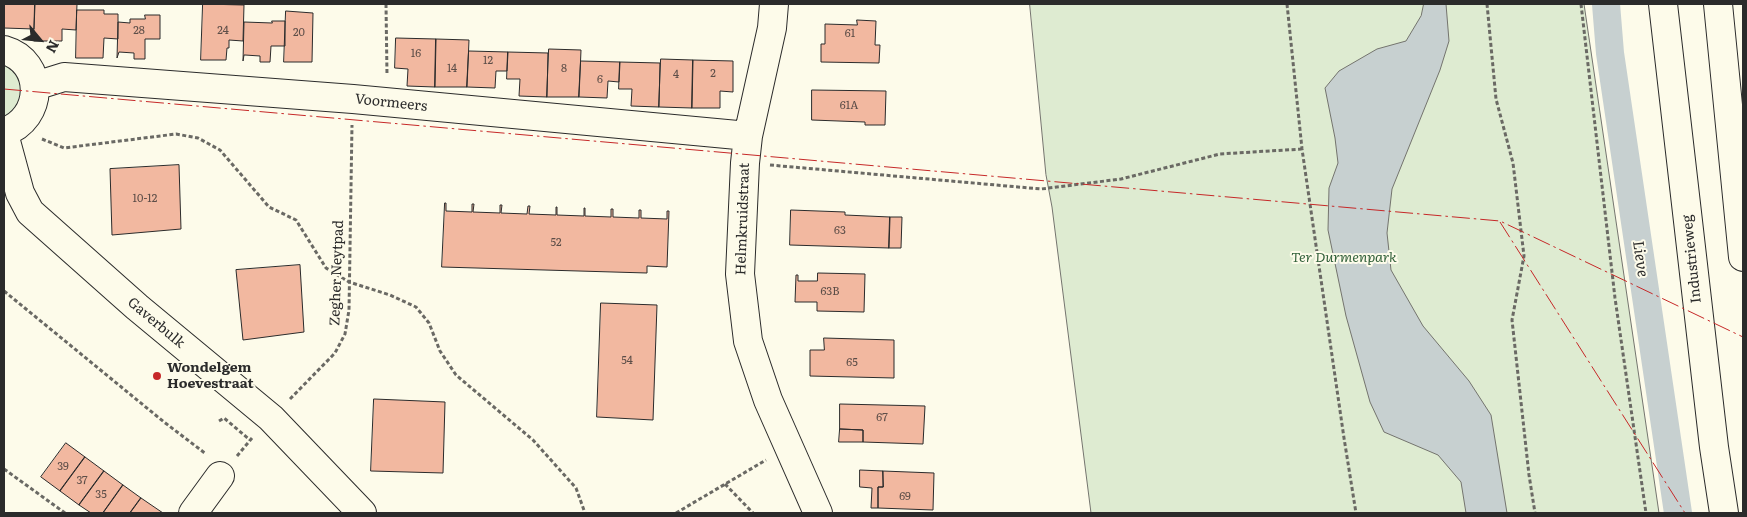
<!DOCTYPE html>
<html>
<head>
<meta charset="utf-8">
<style>
	body { margin:0 }
	#map { position:relative; width:1747px; height:517px; overflow:hidden; background:#fdfbea; font-family:Literata,serif }
	canvas { display:block }
	.frame { position:absolute; inset:0; border:5px solid #2b2b2b; pointer-events:none }
	.north { position:absolute; left:15px; top:15px; width:50px; height:50px; -webkit-text-stroke:4px #fdfbea; paint-order:stroke; rotate:118deg; font-size:14px; font-weight:700; line-height:20px; text-align:center; color:#2b2b2b }
	.north::after { content:''; display:block; margin:auto; width:18px; height:22px; background:#2b2b2b; clip-path:polygon(50% 0,100% 100%,50% 72%,0 100%) }
</style>
</head>
<body>
<div id="map">
<canvas width="1747" height="517"></canvas>
<div class="frame"></div>
<div class="north">N</div>
</div>
<script>
const c = document.querySelector('canvas').getContext('2d');
c.lineJoin = 'round';
function fillPath(path, color) { c.fillStyle = color; c.fill(path, 'evenodd'); }
function trace(path, color, width, dash) { c.strokeStyle = color; c.lineWidth = width; c.lineCap = dash ? 'butt' : 'round'; c.setLineDash(dash || []); c.stroke(path); }
function drawText(font, color, halo, rows, align = 'center') {
  c.font = font + ' Literata,serif'; c.lineWidth = 4; c.setLineDash([]); c.textBaseline = 'middle'; c.strokeStyle = halo; c.fillStyle = color; for (const [text, x, y, turn = 0] of rows) {
    c.save(); c.translate(x, y); c.rotate((+turn || 0) * Math.PI / 180); c.textAlign = isNaN(turn) ? turn : align; if (halo) c.strokeText(text, 0, 0); c.fillText(text, 0, 0); c.restore();
  }
}
const green = new Path2D(`
	M1030,4H1584L1659,513H1091L1052,207L1046,175Z
	M4,63L10,65L23,82V103L4,121Z`);
const water = new Path2D(`
	M1424,4H1446L1449,41L1440,70L1392,189L1387,233L1391,270L1423,326L1469,381L1491,415L1507,513H1466L1461,482L1438,455L1384,432L1370,402L1346,316L1328,230L1329,188L1338,163L1335,138L1325,88L1339,71L1377,49L1406,41L1421,16Z`);
const canal = new Path2D(`
	M1606,4L1610,53L1678,513`);
const building = new Path2D(`
	M4,4H35L34,29L4,28Z
	M35,4H77L76,30L62,29V41H34Z
	M203,4L244,5L243,41L229,40V48H227L226,60H201Z
	M77,10H104V14H118V39L104,38L103,58H76Z
	M286,11L313,13L312,62H284Z
	M145,15H160V39H145V59H134V53L119,52L117,58L118,22L130,23V19H145Z
	M857,20L876,21L875,45H880L879,63L821,62V44H825V24L857,25Z
	M272,21H285V46H271L270,62H260V56L245,55H244L243,61L244,22L272,23Z
	M396,38L436,39L435,87L407,86L408,69L395,68Z
	M436,39L469,40L467,87H435Z
	M549,49L581,50L579,97H547Z
	M469,51L508,52L507,71H496L495,88L467,87Z
	M508,52L548,53L547,97L519,96L520,79H507Z
	M661,59L693,60L692,108L659,107Z
	M693,60L733,61V92L720,91V108H692Z
	M581,61L620,62L619,82L608,81L607,98L579,97Z
	M620,62L660,63L659,107L631,106L632,89H619Z
	M812,90L886,91L885,125H865V122L812,120Z
	M179,165L181,229L112,235L110,169Z
	M445,203H446V211L472,212V204H474L473,212L500,213V205H502L501,213L527,214L528,206H530L529,214L556,215V207H557V215L584,216V208H585V216L611,217V209H613V217L639,218V210H641V218L667,219V211H669L667,267L647,266V273L442,267Z
	M791,210L845,212V215L890,217L889,248L790,245Z
	M890,217H902L901,248H889Z
	M300,265L304,332L243,340L236,270Z
	M818,273L865,274L864,312L817,311V302H795L796,275H798V281H817Z
	M601,303L657,305L653,420L597,417Z
	M824,338L894,340V378L810,376V350H824Z
	M374,399L445,402L443,473L371,471Z
	M840,404L925,406L923,444L863,442V430L840,429Z
	M840,429L863,430V442H839Z
	M66,443L85,457L60,491L41,477Z
	M85,457L104,471L79,505L60,491Z
	M860,470L883,471V487H878V508H871L872,488L860,487Z
	M104,471L123,485L103,513H91L79,505Z
	M883,471L934,473L933,510L878,508V487H883Z
	M123,485L141,498L130,513H103Z
	M141,498L163,513H130Z`);
const path = new Path2D(`
	M386,4L387,75
	M1287,4L1302,149L1344,438L1356,513
	M1487,4L1496,99L1513,163L1524,256L1512,320L1529,475L1535,513
	M1581,4L1615,298L1646,513
	M42,139L64,148L176,134L198,138L220,150L269,207L296,220L326,268L349,282L390,295L416,307L429,323L440,351L456,375L533,440L576,488L585,513
	M770,165L1041,189L1121,179L1220,154L1302,149
	M4,291L164,422L206,454
	M290,399L335,353L345,334L349,310L352,125
	M219,421L224,418L250,440
	M237,456L252,438
	M4,469L65,513
	M725,484L753,513
	M676,513L766,460`);
const minor = new Path2D(`
	M774,4L772,28L748,136L745,163L740,274L748,341L768,400L818,513
	M4,50C46,62 44,119 4,132
	M35,86L64,77L353,99L748,136
	M4,134L20,193L30,212L137,307L271,418L362,513
	M193,513L220,476`);
const highway = new Path2D(`
	M1663,4L1714,447L1724,513
	M1718,4L1743,257`);
const power = new Path2D(`
	M4,89L1500,221L1743,337
	M1500,222L1685,513`);
const markers = [
	[157,376,5,"#c62828"]
];
const numberNames = [
	["28",139,31],
	["24",223,31],
	["20",299,33],
	["61",850,34],
	["16",416,54],
	["12",488,61],
	["14",452,69],
	["8",564,69],
	["2",713,74],
	["4",676,75],
	["6",600,80],
	["61A",849,106],
	["10-12",145,199],
	["63",840,231],
	["52",556,243],
	["63B",830,292],
	["54",627,361],
	["65",852,363],
	["67",882,418],
	["39",63,467],
	["37",82,481],
	["35",101,495],
	["69",905,497]
];
const streetNames = [
	["Voormeers",391,103,6],
	["Helmkruidstraat",743,219,-88],
	["Industrieweg",1692,259,-96],
	["Zegher Neytpad",337,273,-88],
	["Gaverbulk",156,323,40]
];
const parkNames = [
	["Ter Durmenpark",1344,258]
];
const poiNames = [
	["Wondelgem",167,368],
	["Hoevestraat",167,384]
];
const waterNames = [
	["Lieve",1640,259,82]
];
fillPath(green, '#deebd1');
trace(green, '#74746e', 1);
fillPath(water, '#c7d0d0');
trace(water, '#74746e', 1);
trace(canal, '#c7d0d0', 28);
fillPath(building, '#f2b8a0');
trace(building, '#2b2b2b', 1);
trace(minor, '#2b2b2b', 30);
trace(highway, '#2b2b2b', 30);
trace(path, '#6a6964', 3, [4, 2.5]);
trace(minor, '#fdfbea', 28);
trace(highway, '#fdfbea', 28);
trace(power, '#c62828', 1, [18, 4, 2.5, 4]);
for (const [x, y, r, color] of markers) { const dot = new Path2D(); dot.arc(x, y, r, 0, 2 * Math.PI); c.fillStyle = color; c.fill(dot); trace(dot, '#fdfbea', 2); }
drawText('11px', '#5d4e48', null, numberNames);
drawText('14px', '#2b2b2b', '#fdfbea', streetNames);
drawText('italic 14px', '#34623c', '#fdfbea', parkNames);
drawText('bold 14px', '#2b2b2b', '#fdfbea', poiNames, 'left');
drawText('italic 15px', '#2b2b2b', '#fdfbea', waterNames);
</script>
</body>
</html>
